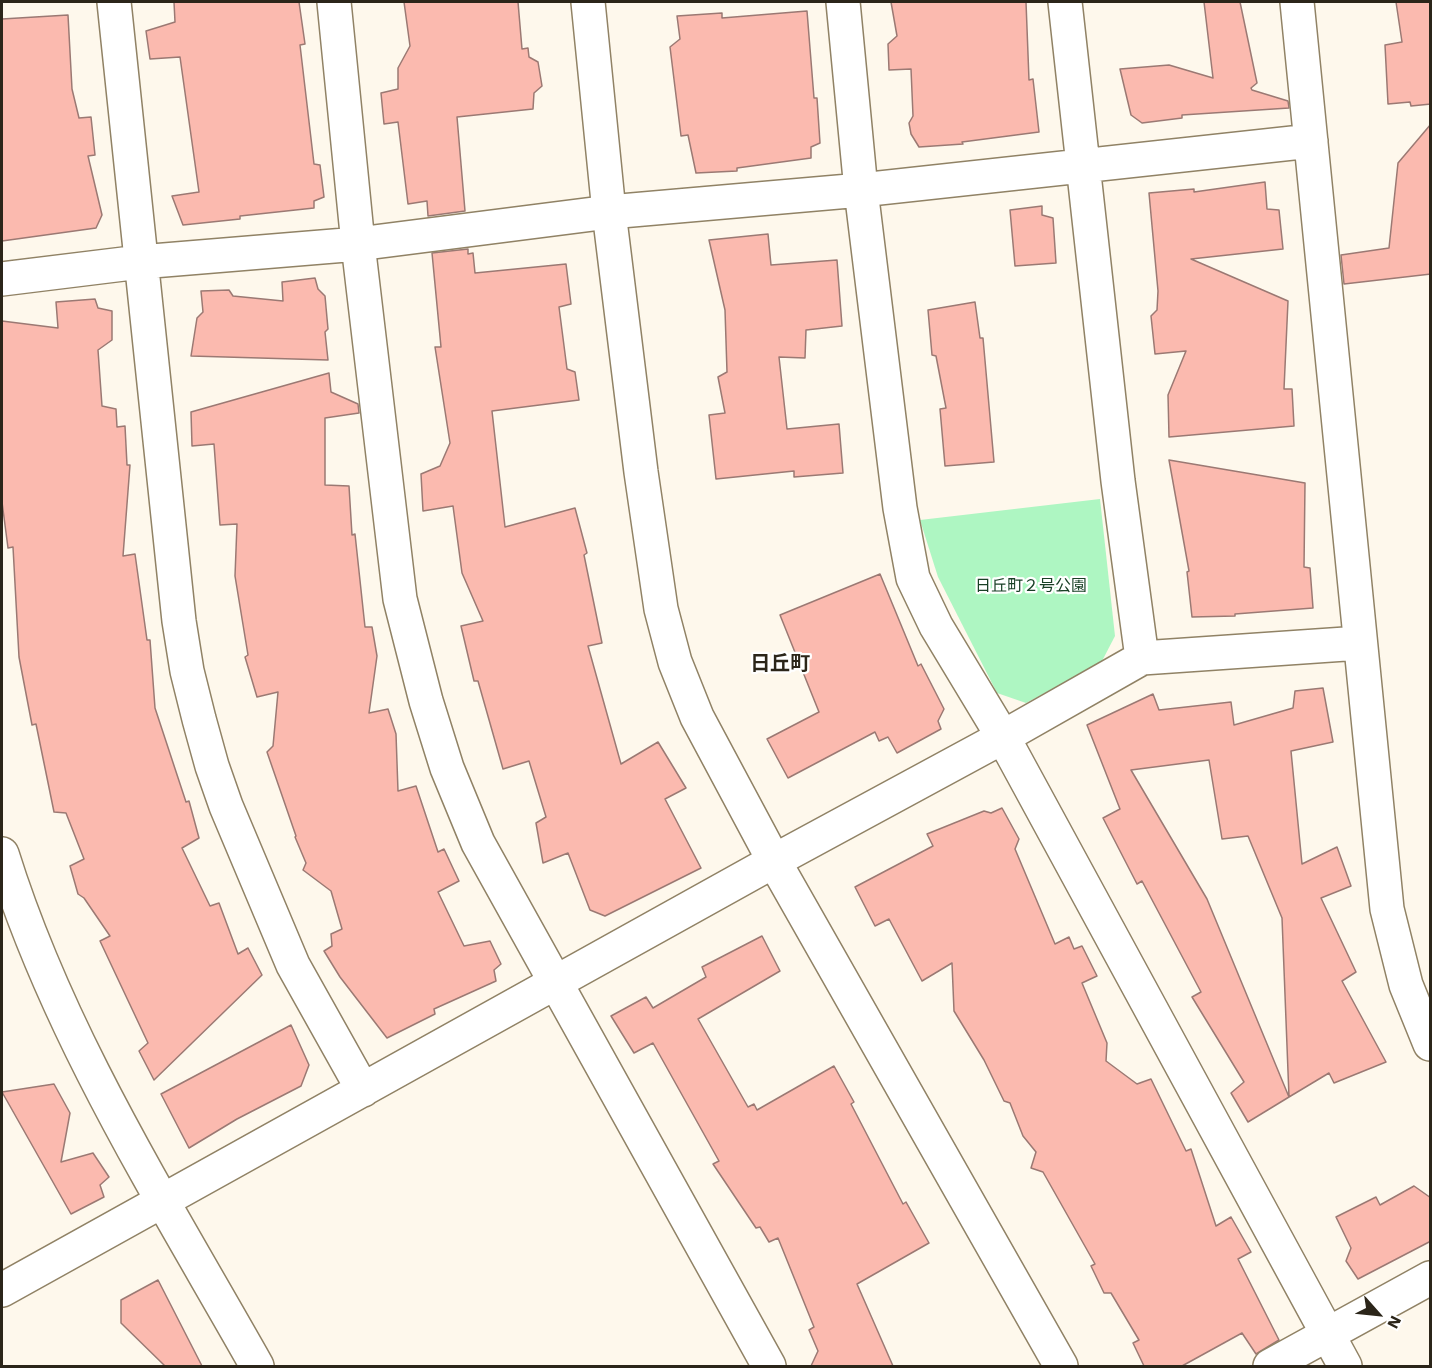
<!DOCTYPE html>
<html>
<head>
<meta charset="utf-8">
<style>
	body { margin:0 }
	#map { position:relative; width:1432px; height:1368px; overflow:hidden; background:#fef8ec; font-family:"Work Sans",sans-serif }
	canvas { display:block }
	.frame { position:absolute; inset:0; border:3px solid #2b2519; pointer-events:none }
	.north { position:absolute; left:1348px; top:1284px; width:60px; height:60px; -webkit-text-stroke:4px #fff; paint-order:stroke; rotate:117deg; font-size:16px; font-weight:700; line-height:24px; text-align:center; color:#2b2519 }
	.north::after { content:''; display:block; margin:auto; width:21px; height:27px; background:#2b2519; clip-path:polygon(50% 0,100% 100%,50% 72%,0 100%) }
</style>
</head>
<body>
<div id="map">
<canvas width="1432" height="1368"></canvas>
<div class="frame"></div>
<div class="north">N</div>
</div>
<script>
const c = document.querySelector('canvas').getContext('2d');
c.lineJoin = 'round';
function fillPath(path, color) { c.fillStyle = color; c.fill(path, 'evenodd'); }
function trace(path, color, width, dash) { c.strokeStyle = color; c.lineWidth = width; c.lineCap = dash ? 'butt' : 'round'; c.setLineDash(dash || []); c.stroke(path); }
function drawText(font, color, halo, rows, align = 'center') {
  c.font = font + ' "Work Sans","Noto Sans JP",sans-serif'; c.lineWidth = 4.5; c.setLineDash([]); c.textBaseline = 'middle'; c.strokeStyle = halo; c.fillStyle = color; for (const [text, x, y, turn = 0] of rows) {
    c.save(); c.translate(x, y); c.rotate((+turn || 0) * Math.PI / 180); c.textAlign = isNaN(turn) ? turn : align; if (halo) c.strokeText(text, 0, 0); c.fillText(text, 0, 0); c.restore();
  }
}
const green = new Path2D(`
	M1100,499L1115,636L1101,663L1026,703L997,693L938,577L920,520Z`);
const building = new Path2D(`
	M174,2H299L305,44L300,45L314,164L320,165L324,197L314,201V208L240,216V219L183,225L172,196L199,192L180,57L150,59L146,31L175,22Z
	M404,2H518L522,49L528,48L529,57L538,62L542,86L534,93L533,109L457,117L465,211L428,216L427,201L408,204L398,122L384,124L381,93L398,89V68L410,46Z
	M891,2H1026L1029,80L1033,79L1039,132L962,142L963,144L919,147L911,134L909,123L913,116L911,69L889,70L888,44L897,36Z
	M1204,2H1240L1257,83L1251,88L1252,90L1288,101L1289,108L1182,115V118L1142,123L1131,115L1120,69L1169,65L1213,78Z
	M1396,2H1431V104L1411,106L1410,102L1388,104L1385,45L1402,42Z
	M807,11L814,98H817L820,143L811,147V158L737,168V171L696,173L688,135L681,136L670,47L680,39L677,16L722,13V18Z
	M68,15L72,89L79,118L91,117L95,155L88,156L102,215L96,228L2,241V19Z
	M1431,124V274L1344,284L1341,255L1389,248L1398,163Z
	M1265,182L1267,209L1279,210L1283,249L1191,259L1288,301L1284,389H1292L1294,426L1169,437L1168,395L1186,351L1155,354L1151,316L1157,310L1158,291L1149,193L1194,189V192Z
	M1042,206V215L1053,218L1056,263L1015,266L1010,210Z
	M768,234L771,265L837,260L842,326L806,330L805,358L779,357L787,429L839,424L843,473L794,477V471L716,479L709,415L725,413L718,377L727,372L725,310L709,240Z
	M468,249V254L473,253L475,273L566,264L571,304L559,307L567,369L575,372L579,400L492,411L505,527L575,508L587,553L584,555L602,643L588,646L621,764L658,742L686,788L665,799L701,868L605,916L590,910L568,853L543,863L536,823L546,817L529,761L503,769L478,681H474L461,626L483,621L462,573L453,506L423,511L421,474L440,466L450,443L435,347H441L432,253Z
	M315,278L318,289L325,296L328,329L325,332L328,360L191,356L197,318L203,312L201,291L229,290L233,296L283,301L282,282Z
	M95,299L98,308L112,311V340L98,350L102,406L116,409L117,427L125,426L127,465H130L123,556L135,554L147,640H150L155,708L186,802L189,801L199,838L182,848L210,906L219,903L238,954L248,948L262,975L154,1080L139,1051L148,1043L100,941L110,936L84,898L78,894L70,866L84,859L66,813L54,812L36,724L32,725L19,657L13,547L8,548L2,502V321L58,328L56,302Z
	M975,302L980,338H983L994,462L945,466L940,409L946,408L936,356L932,355L928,310Z
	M329,373L331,392L358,404L359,413L325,418V485L349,486L352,535L355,534L365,627H372L377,656L369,713L388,709L396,734L398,791L416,786L438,852L444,849L459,881L438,892L464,946L490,941L501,964L494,970L496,981L434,1009L435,1014L387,1038L340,977L324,951L332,946L331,934L342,929L331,891L303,870L306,863L295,837L296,836L267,752L273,746L278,692L257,697L245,657L248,655L235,576L237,524L220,525L214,444L192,446L191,412Z
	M1169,460L1305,483L1304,567L1310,568L1313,608L1235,614V616L1192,617L1187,572L1189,571Z
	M880,574L918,666L921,664L944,709L938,721L941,729L897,753L888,737L879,741L875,732L788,778L767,739L819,712L780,615Z
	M1323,688L1333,742L1291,751L1302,864L1337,847L1351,886L1321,898L1356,972L1342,981L1386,1062L1334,1083L1329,1073L1289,1097L1282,918L1248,836L1222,839L1209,760L1131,770L1207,899L1289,1097L1248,1122L1231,1093L1244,1082L1192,997L1201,992L1142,881L1137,884L1103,818L1120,809L1087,725L1153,694L1159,710L1231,702L1234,725L1293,708L1295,691Z
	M1002,808L1019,839L1015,849L1055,944L1069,937L1074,949L1082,946L1097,976L1082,983L1107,1043L1106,1061L1137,1084L1151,1079L1186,1151L1191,1149L1216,1226L1231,1217L1251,1252L1238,1259L1279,1340L1256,1354L1242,1333L1182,1366H1144L1133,1343L1139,1340L1111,1293H1104L1091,1266L1095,1264L1043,1172L1031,1168L1036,1152L1023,1136L1010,1103L1004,1101L984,1060L954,1011L952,963L922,981L889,919L875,926L855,887L933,846L927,834L984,811L991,813Z
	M762,936L780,971L698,1019L748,1107L754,1104L757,1110L834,1066L854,1102L851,1104L903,1204L906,1202L929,1243L857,1284L893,1366H811L818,1351L809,1330L814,1327L778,1238L769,1242L760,1227L756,1228L713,1164L719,1161L653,1043L634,1053L611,1016L646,997L653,1008L706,977L702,967Z
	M291,1025L309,1065L301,1086L237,1119L189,1148L161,1094Z
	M54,1084L70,1113L61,1162L93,1153L109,1177L100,1185L104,1197L71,1214L2,1092Z
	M1414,1186L1431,1198V1241L1358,1279L1346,1261L1351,1248L1336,1217L1376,1197L1380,1205Z
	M158,1280L202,1366H165L121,1323V1300Z`);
const minor = new Path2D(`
	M114,2L179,621L187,671L199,719L212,766L226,806L293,965L363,1090
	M334,2L358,244L400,599L426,701L447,768L478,843L769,1366
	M843,2L861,190L900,508L913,578L936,626L1003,737L1345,1366
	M1065,2L1118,481L1142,658
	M1297,2L1387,909L1406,985L1430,1044
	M2,279L140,262L358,244L609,212L861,190L1311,141
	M2,854C59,1037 164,1201 257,1366
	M2,1290L774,861L1003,737L1142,658L1360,643
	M1270,1366L1430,1278`);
const tertiary = new Path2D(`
	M588,2L609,212L641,472L661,609L675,662L697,717L774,861L1061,1366`);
const parkNames = [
	["日丘町２号公園",1031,586]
];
const quarterNames = [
	["日丘町",780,664]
];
fillPath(green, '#aef6c2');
fillPath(building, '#fbbaaf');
trace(building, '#9b7973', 1.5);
trace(minor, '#908265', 36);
trace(tertiary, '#908265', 36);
trace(minor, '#fff', 33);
trace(tertiary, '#fff', 33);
drawText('16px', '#194026', '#fff', parkNames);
drawText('bold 20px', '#2b2519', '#fff', quarterNames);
</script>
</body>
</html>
